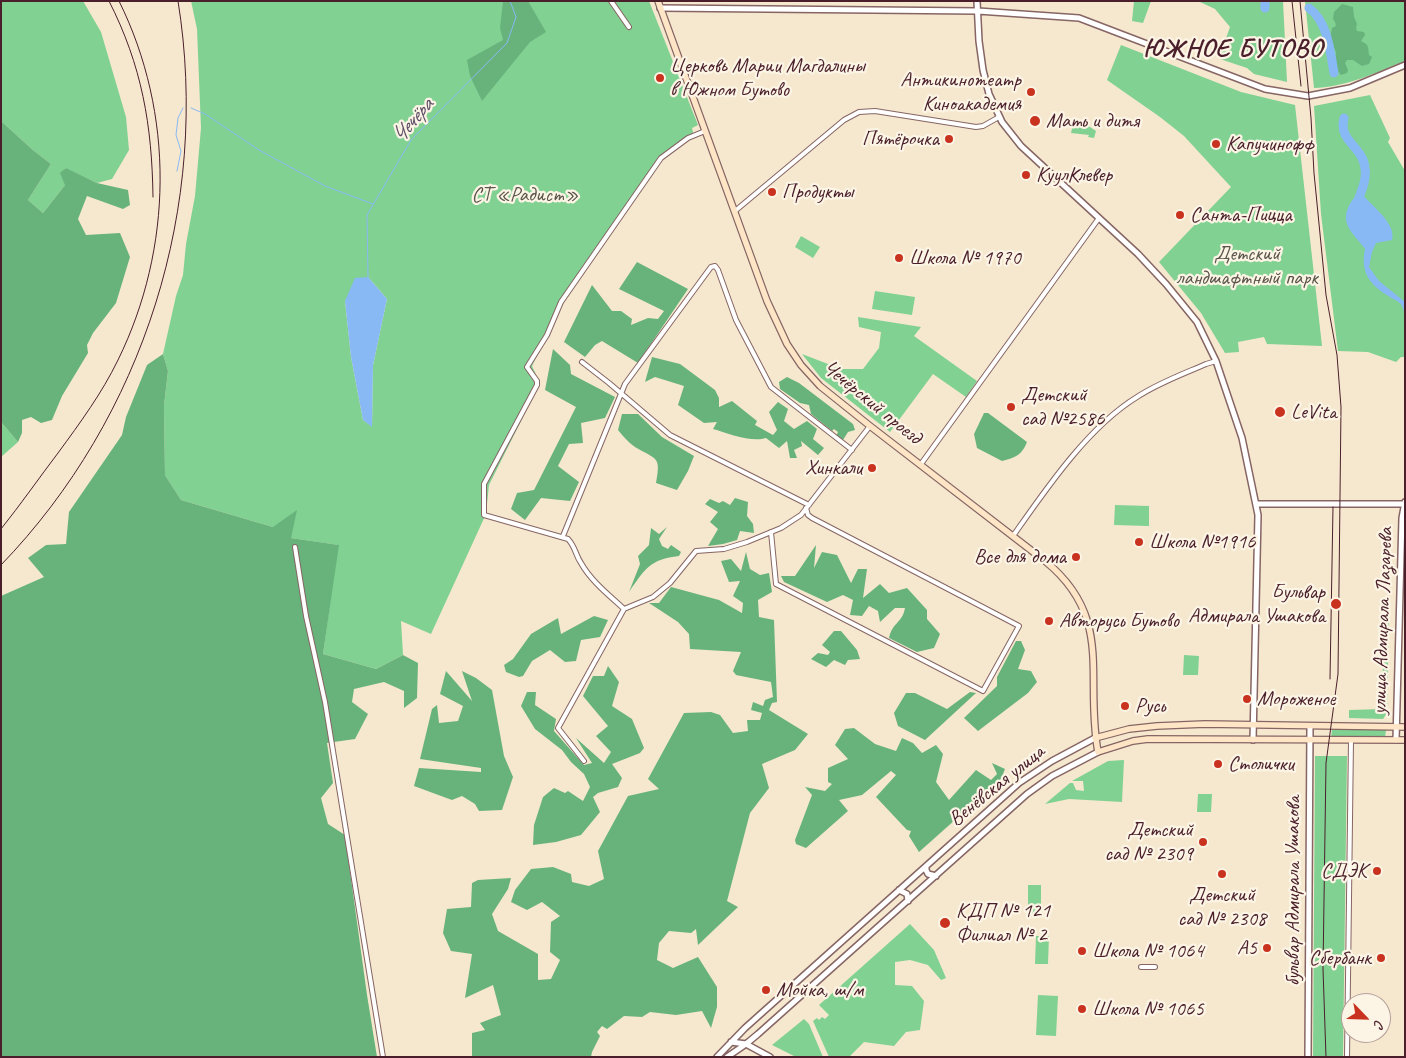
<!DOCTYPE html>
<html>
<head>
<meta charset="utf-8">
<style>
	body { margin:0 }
	#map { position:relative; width:1406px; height:1058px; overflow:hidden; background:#f5e8ce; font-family:Caveat,sans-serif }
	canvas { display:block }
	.frame { position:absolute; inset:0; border:2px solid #4a1f2b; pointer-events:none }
	.north { position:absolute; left:1341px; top:993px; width:50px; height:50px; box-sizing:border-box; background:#fcf5e5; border:1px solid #b59f9b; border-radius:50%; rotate:114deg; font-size:14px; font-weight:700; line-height:20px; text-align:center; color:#4a1f2b }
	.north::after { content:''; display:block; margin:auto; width:18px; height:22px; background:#c8321e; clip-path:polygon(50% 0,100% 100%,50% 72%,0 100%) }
</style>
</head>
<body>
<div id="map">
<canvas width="1406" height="1058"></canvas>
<div class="frame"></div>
<div class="north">С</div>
</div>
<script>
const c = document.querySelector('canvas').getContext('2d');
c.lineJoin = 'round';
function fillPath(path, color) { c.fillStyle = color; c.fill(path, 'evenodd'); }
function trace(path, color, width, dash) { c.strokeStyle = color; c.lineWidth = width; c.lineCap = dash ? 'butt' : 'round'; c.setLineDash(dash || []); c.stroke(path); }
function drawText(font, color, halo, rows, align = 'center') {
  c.font = font + ' Caveat,sans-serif'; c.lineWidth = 4.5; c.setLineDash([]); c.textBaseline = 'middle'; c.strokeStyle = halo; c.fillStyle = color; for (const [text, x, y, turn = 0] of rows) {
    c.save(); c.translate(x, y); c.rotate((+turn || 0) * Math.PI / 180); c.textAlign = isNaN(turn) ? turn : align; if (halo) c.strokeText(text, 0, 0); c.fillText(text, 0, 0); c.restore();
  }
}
const green = new Path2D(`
	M1,1H83L101,32L126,117L129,150L112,179L97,183L65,168V185L43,213L28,200L51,164L33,150L1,121Z
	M191,1H649L698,125L692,128L694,137L661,159L563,304L532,366L540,383L489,485L486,514L431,634L401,621L403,655L376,669L323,654L338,545L291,538L273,527L181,500L165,475L164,406L168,371L163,354L176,296L183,275L186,244L195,196L201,128L197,29ZM368,277L387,299L373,365L372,426L363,420L351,357L345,301Z
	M1134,1H1151L1143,23L1132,21Z
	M1198,1H1283L1287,82L1254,74L1247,68L1220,59L1219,58L1230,27L1215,9Z
	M1305,1H1405V61C1375,73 1346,87 1314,88Z
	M1121,45L1241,92L1295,105L1322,346L1267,344L1264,337L1238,342L1239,352L1225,353L1201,313L1159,262L1231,187L1184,136L1160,117L1107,80Z
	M1370,95L1390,138L1388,142L1405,171V357H1401L1396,362L1368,352L1338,351L1321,214L1314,106Z
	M1078,119L1096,131L1094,138L1088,137L1089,135L1071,133L1074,120L1077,121Z
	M801,236L820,247L813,258L795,247Z
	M875,291L915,297L912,315L872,309Z
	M858,317L921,327L914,336L977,381L966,397L933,374L890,432L821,378L802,354L841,369H863L879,348L881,332L859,327Z
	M1,422L18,442L1,457Z
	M1115,505L1149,506V526L1114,525Z
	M1384,612L1389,613L1387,713L1383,719L1349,718V710L1382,709Z
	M1184,655L1199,656L1198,675H1183Z
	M1332,729L1386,730L1385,738H1331Z
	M1315,756H1347L1343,1057H1313Z
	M1124,760L1122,802L1069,799L1045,804L1070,783H1073L1076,790L1084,791L1083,781H1072L1108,761Z
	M1198,794H1212L1211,812H1197Z
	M1028,885H1041V914H1028Z
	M910,924L934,950L946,978L941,980L928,965L910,960L895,962V985L912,986L924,1001L920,1030L906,1032L894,1046L864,1042L849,1057H829L813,1021L817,1018L819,1020L822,1017L825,1019L829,1015L819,1005Z
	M1036,936H1049L1048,964H1035Z
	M1038,995L1058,996L1056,1036L1036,1035Z
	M804,1019L809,1024L823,1057H796L772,1045Z`);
const forest = new Path2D(`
	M503,1H528L546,32L530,42L482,101L470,76L467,60L503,40L500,28Z
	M1342,4L1353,7L1354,17L1357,24L1356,28L1357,31L1364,32L1365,35L1361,41C1369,45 1368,46 1369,55L1372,57L1369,64L1362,66L1353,60H1347L1345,63L1348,70L1347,73L1341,75L1334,66L1336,52L1330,39L1332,28L1336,26L1335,22L1333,19L1334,12Z
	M1,121L33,150L51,164L28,200L43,213L65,185L60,173L66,168L97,183L128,190L130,205L123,209L87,196L78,219L86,235L120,233L130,257L116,303L93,333L87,345L88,353L62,396L52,420L41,423L31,417L22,420V433L18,442L1,422Z
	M637,262L688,289L638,363L602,341L595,345L585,357L564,342L592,285L612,311H621L632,319L631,325L648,318L658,319L664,311L619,289Z
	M553,349L570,365L571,374L615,397L605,418L581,423L583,443L569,444L558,466L579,482L570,501L541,498L525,520L511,509L517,493L534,490L576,407L545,390Z
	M163,354L168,371L164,406L165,475L181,500L273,527L297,510L291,538L339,545L323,654L376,669L403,655L418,663L417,698L404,708V691L384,682L354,689L352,702L368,714L355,739L327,743L333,783L321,798L328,824L345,835L367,995L377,1057H1V596L44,577L28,558L46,545L66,544L69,512L122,435L126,417L147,365Z
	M652,357L680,364L715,390L719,398V407L732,401L757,421L755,425L773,435L777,430L769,412L778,402L788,409L784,421L794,429L807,421L817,429L813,439L824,448L818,455L801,441L802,446L794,450L797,458H790L787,441L779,448L766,438C752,443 727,433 713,429L717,422L704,423L678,405L684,386L655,377L645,382Z
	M787,377L799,383L853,424L855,430L848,432L843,440L836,436L838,432L834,429L832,431L811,414L809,405L800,403L780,389L779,382Z
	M984,413H988L1027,442C1022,455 1015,458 1002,461L977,448L974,434Z
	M622,414H638L662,437L694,456L688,471L677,490L656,483C661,456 657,460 635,447C629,443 623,436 618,430Z
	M735,498L748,502L747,516L753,524L754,533L740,531L737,540L723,544L708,546L718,529L710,522L718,512L705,504L710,499L719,503L723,501L730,505Z
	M667,527L659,539L662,546L668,549L671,545L681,552L679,556C650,559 645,569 629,592L640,564L638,556L649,545L651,528L659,534Z
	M816,545L814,568L822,552L837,555L851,583L858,569H867L863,598L880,584L889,593L907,588L927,610V619L940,634L934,648L917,652L889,638C893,621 902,624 905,608H895L880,622L878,611L869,606L862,616L850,615L853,600L843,595L827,602L784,582L781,576H795Z
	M746,552L750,569L760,575L769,573L772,592L758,600L759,617L774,620L777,702L772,703L769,710L808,734L795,750L762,764L769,788L750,813L727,901L738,907L698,945L696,929L691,933L669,931L659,943L657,960L673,968L698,957L717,987V1007L711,1028L702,1011L676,1015L650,1012L642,1017L624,1016L607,1029L602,1026L597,1032L600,1036L592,1052L591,1057H472V1033L485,1030L480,1023L501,1015L493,985L465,998L472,954L451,951L443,933L447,909L471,907L472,883L478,880L511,878L508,889L492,914L498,931L538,954V980L551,979L560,960L550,952L551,922L560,916L542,902L527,910L511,902L515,890L531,869L553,867L571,874L572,882L589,886L604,879L598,851L628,796L659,789L648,779L684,713L711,712L720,715L733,733L748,731L747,720H760L762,713L751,710L753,702L763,706L765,700L773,697L771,682L736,675L733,671L741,652L690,649L689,634L678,622L649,603H659L671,587L719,600L742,613L743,603L733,596L740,581L729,582L721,561L731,559L741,571Z
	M594,616L608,620L600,637L581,640L576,661L565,662L550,650L532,661L523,676L519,677L506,672L504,665L513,659L531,634L558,618L561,634Z
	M834,631H841L857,650L860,659L848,660L845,665L834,660L826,667L811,659L818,653L828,655L830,652L822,645Z
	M1016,641H1021L1025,650L1018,669L1031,671L1037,682L1028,693L978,731L964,718L997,686V677Z
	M608,666L619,682L612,706L632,719L644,748L640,753L612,764L622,778L618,787L598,793L593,797L600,812L581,835L556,842L533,845L534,825L543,797L554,788L565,793L568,791L583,801L590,787L584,774L571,762L562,750L535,729L521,706L527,692H536L535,705L556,719L554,731L584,765L592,763L576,738L604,763L611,752L596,736L608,726L583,696L593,676H604Z
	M446,671L472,701L462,671L476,678L492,690L504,756L513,777L502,810L479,811L475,804L462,796L452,800L414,786L419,768L481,772V768L420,759L432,709L437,705L439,723L458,721L463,706L440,694Z
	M970,692L976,693L925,740L898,726L894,713L906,693H915L947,709Z
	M854,728L875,744L896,751L902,738L913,743L922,753L936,745L943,754L936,782L949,800L976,770L991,780L997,774L992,763L1005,769L1001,779L919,852L909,836L911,831L907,830L876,797L896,775L891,771L862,795L839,800L848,811L806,848L796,844L795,840L812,795L805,787L825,791L832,784L828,782V768L848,759L835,745L845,729Z`);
const water = new Path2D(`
	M1361,193C1371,205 1397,224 1392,240L1376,243L1372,252L1369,267L1379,281L1405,302V317C1404,314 1404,309 1402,306C1400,301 1394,300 1390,297C1370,285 1360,273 1365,249C1356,236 1340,225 1348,208C1351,201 1354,197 1361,193Z
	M368,277L387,299L373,365L372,427L363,420L351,357L345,301L355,278Z`);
const stream = new Path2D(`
	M191,108L205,114L259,150L325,186L373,204
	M177,171L181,151L176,135L178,118L183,108
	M368,277L367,215L411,140L507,43L516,17L510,1`);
const river = new Path2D(`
	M1265,1V8
	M1309,8C1328,22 1330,51 1334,73
	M1344,118C1338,142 1363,146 1365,168C1367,180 1361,192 1357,203`);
const minor = new Path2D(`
	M611,1L629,27
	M735,211L844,120L859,112L875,111L976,127L983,126L999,117
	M582,362L609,383L670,435L809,505
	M921,464L1099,218
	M771,532L776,584L983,691L1019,626L812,518L808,515L806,508
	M563,536L625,384L711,267L715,266L718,270L736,320L771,387L852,450
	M1013,536C1046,489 1088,427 1137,397C1158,383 1183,374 1206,364L1216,361
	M295,547L306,616L325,702L383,1057
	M624,609C609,595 591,581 581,563C575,554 576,548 568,539L484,515V484L537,385V381L527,367L547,335L561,302L661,158L688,138L705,131
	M584,761L558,728L624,609L653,597L670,583L696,551L724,549L747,542L781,528L801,515L870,426
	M1141,967H1155
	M1347,1057L1351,740`);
const tertiary = new Path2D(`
	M977,1L979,41L983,70L989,94L1002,122L1021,146L1138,254L1166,284L1197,322L1216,361L1242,438L1258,515L1253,740
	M660,8L978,11L1079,18L1265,89L1308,96L1350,88L1405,65
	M1256,504H1404
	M1396,740L1402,518L1405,502
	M926,867V870L928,874L936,876
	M899,890L907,894L908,901
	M731,1042L746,1044L770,1057
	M717,1057L745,1028L1019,783L1052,761L1095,738
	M727,1057L746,1044L758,1034L1027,794L1052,776L1098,752
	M1308,1057L1310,726`);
const secondary = new Path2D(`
	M658,1L767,301L787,344L801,365L820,386L870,426L1045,561C1115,618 1084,677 1098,752L1133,741L1148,739L1405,740
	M1095,738L1129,729L1157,726L1205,724L1405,727`);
const rail = new Path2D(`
	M109,1C142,66 152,125 153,197
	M1292,1L1301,86
	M1300,1L1311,118L1314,173L1326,295L1337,355L1341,407L1338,674L1326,763L1323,969L1326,1057
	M1,529C21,504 39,478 58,453C80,423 102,393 118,360C173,248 175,114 119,1
	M1,565C144,417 211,205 178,1
	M1330,679L1333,507`);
const markers = [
	[660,78,5,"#c8321e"],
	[1031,92,5,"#c8321e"],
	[1035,121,6,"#c8321e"],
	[949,139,5,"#c8321e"],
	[1216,144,5,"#c8321e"],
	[1026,175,5,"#c8321e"],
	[772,192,5,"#c8321e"],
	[1180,215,5,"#c8321e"],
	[899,258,5,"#c8321e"],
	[1011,407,5,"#c8321e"],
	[1280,412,6,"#c8321e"],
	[872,468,5,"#c8321e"],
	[1139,542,5,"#c8321e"],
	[1076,557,5,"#c8321e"],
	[1336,604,6,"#c8321e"],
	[1049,621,5,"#c8321e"],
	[1247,699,5,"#c8321e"],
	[1125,706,5,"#c8321e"],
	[1218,764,5,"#c8321e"],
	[1203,842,5,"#c8321e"],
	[1377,871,5,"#c8321e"],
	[1222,874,5,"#c8321e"],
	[945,923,6,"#c8321e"],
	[1267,948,5,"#c8321e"],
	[1082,951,5,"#c8321e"],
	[1381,958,5,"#c8321e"],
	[766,990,5,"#c8321e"],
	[1082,1009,5,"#c8321e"]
];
const poiNames = [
	["Церковь Марии Магдалины",670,66],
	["в Южном Бутово",670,90],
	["Антикинотеатр",1021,80,"right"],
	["Киноакадемия",1021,104,"right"],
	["Мать и дитя",1046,121],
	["Пятёрочка",939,139,"right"],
	["Капучинофф",1226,144],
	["КуулКлевер",1036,175],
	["Продукты",782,192],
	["Санта-Пицца",1190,215],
	["Школа № 1970",909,258],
	["Детский",1021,395],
	["сад №2586",1021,419],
	["LeVita",1291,412],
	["Хинкали",862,468,"right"],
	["Школа №1916",1149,542],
	["Все для дома",1066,557,"right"],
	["Бульвар",1325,592,"right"],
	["Адмирала Ушакова",1325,616,"right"],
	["Авторусь Бутово",1059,621],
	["Мороженое",1257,699],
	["Русь",1135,706],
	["Столички",1228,764],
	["Детский",1193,830,"right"],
	["сад № 2309",1193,854,"right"],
	["СДЭК",1367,871,"right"],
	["Детский",1222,895,"center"],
	["сад № 2308",1222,919,"center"],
	["КДП № 121",956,911],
	["Филиал № 2",956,935],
	["А5",1257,948,"right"],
	["Школа № 1064",1092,951],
	["Сбербанк",1371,958,"right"],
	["Мойка, ш/м",776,990],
	["Школа № 1065",1092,1009]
];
const parkNames = [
	["СТ «Радист»",525,195],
	["Детский",1247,254],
	["ландшафтный парк",1247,278]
];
const streetNames = [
	["Чечёрский проезд",872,403,39],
	["улица Адмирала Лазарева",1383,621,-88],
	["Венёвская улица",997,786,-39],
	["бульвар Адмирала Ушакова",1293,891,-90]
];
const waterNames = [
	["Чечёра",413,121,-49]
];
const districtNames = [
	["ЮЖНОЕ БУТОВО",1233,49]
];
fillPath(green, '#81d192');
fillPath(forest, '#68b37c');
fillPath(water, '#88b9f4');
trace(stream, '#88b9f4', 1);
trace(river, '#88b9f4', 9);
trace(minor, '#866564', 6);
trace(tertiary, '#866564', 8);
trace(secondary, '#866564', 8);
trace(minor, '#fff', 4);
trace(tertiary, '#fff', 5);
trace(secondary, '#fde5c5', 5.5);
trace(rail, '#4a1f2b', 1);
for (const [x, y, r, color] of markers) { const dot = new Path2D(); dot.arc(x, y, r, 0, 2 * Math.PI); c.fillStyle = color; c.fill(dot); trace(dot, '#fcf5e5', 2); }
drawText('21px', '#4a1f2b', '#fcf5e5', poiNames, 'left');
drawText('21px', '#5a544a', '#fcf5e5', parkNames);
drawText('21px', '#4a1f2b', '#fcf5e5', streetNames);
drawText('italic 22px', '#5d4d67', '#fcf5e5', waterNames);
c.letterSpacing = '1px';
drawText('bold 26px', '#4a1f2b', '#fcf5e5', districtNames);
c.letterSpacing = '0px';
</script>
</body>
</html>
